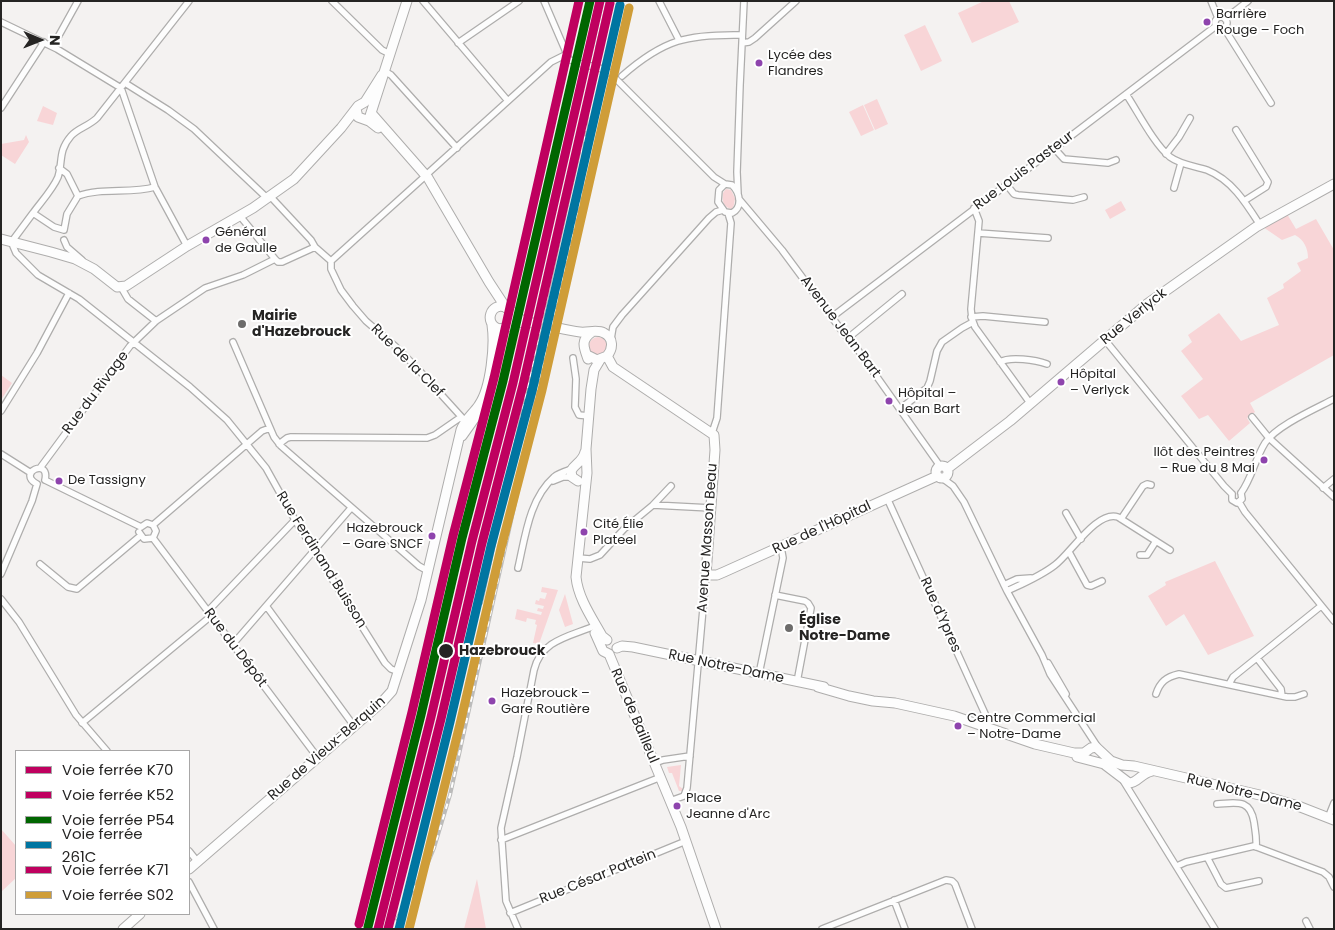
<!DOCTYPE html>
<html>
<head>
<meta charset="utf-8">
<style>
	body { margin:0 }
	#map { position:relative; width:1335px; height:930px; overflow:hidden; background:#f4f2f1; font-family:Poppins,sans-serif }
	canvas { display:block }
	.frame { position:absolute; inset:0; border:2px solid #252423; pointer-events:none }
	.legend { position:absolute; left:15px; top:750px; width:175px; height:165px; box-sizing:border-box; background:#fff; border:1px solid #a8a7a7; margin:0; padding:6px 9px; list-style:none; font-size:15px; color:#252423 }
	.legend li { display:flex; align-items:center; gap:10px; height:25px }
	.legend b { width:25px; border:1px solid #a8a7a7 }
	.north { position:absolute; left:15px; top:15px; width:50px; height:50px; -webkit-text-stroke:4px #fff; paint-order:stroke; rotate:91deg; font-size:14px; font-weight:700; line-height:20px; text-align:center; color:#252423 }
	.north::after { content:''; display:block; margin:auto; width:18px; height:22px; background:#252423; clip-path:polygon(50% 0,100% 100%,50% 72%,0 100%) }
</style>
</head>
<body>
<div id="map">
<canvas width="1335" height="930"></canvas>
<div class="frame"></div>
<ul class="legend">
<li><b style="height:6px;background:#bf005f"></b>Voie ferrée K70</li>
<li><b style="height:6px;background:#bf005f"></b>Voie ferrée K52</li>
<li><b style="height:6px;background:#060"></b>Voie ferrée P54</li>
<li><b style="height:6px;background:#0075a1"></b>Voie ferrée 261C</li>
<li><b style="height:6px;background:#bf005f"></b>Voie ferrée K71</li>
<li><b style="height:6px;background:#cf9d38"></b>Voie ferrée S02</li>
</ul>
<div class="north">N</div>
</div>
<script>
const c = document.querySelector('canvas').getContext('2d');
c.lineJoin = 'round';
function fillPath(path, color) { c.fillStyle = color; c.fill(path, 'evenodd'); }
function trace(path, color, width, dash) { c.strokeStyle = color; c.lineWidth = width; c.lineCap = dash ? 'butt' : 'round'; c.setLineDash(dash || []); c.stroke(path); }
function drawText(font, color, halo, rows, align = 'center') {
  c.font = font + ' Poppins,sans-serif'; c.lineWidth = 4; c.setLineDash([]); c.textBaseline = 'middle'; c.strokeStyle = halo; c.fillStyle = color; for (const [text, x, y, turn = 0] of rows) {
    c.save(); c.translate(x, y); c.rotate((+turn || 0) * Math.PI / 180); c.textAlign = isNaN(turn) ? turn : align; if (halo) c.strokeText(text, 0, 0); c.fillText(text, 0, 0); c.restore();
  }
}
const green = new Path2D(`
	M984,1H1009L1019,22L972,43L958,13Z
	M925,25L942,61L921,71L904,35Z
	M877,99L888,124L875,130L864,105Z
	M863,105L874,130L861,136L849,112Z
	M43,106L57,113L53,125L37,121Z
	M26,135L29,142L15,164L1,155V144L24,140Z
	M726,189L731,190L735,198L734,205L732,209C723,208 722,200 723,193Z
	M1121,201L1126,210L1110,219L1105,210Z
	M1287,214L1296,229L1316,219L1334,250V355L1250,403L1255,412L1247,418L1250,423L1229,441L1208,415L1199,419L1181,396L1203,379L1181,351L1192,342L1188,335L1219,313L1241,341L1279,325L1267,298L1284,288L1283,284L1301,271L1297,263L1308,258C1308,248 1304,240 1295,235L1282,240L1263,227Z
	M518,328L524,330L521,342L518,343L500,384L498,380C500,362 495,332 518,328Z
	M589 346a9 9 0 1 1 18 0a9 9 0 1 1-18 0Z
	M1,375L12,383L1,400Z
	M1215,561L1254,636L1208,655L1184,614L1166,626L1148,596L1166,585L1165,582Z
	M542,587L558,590L539,644L533,643L537,625L535,624L536,620L527,618L526,622L515,619L517,609L541,615L542,612L537,611L538,608L543,609L544,606L535,604L536,600L539,601L540,598L545,599L547,593L541,592Z
	M565,594L573,624L565,627L559,610Z
	M681,765L679,786L683,789L682,791H679L672,773H669L667,767Z
	M1,829L16,846V878L1,892Z
	M477,879L486,929H464Z`);
const street = new Path2D(`
	M332,1L382,50L390,54
	M423,1L508,101
	M544,1L569,59C581,67 598,64 610,73L714,177L725,184
	M659,1L679,40
	M1211,1L1218,18
	M1215 23a6 6 0 1 1 12 0a6 6 0 1 1-12 0Z
	M1225,19L1248,1
	M1,22L57,49L121,88L155,187L187,246
	M1224,28L1271,103
	M458,43L519,1
	M742,43L749,42L755,38L796,1
	M53,46L78,1
	M384,71L391,75L457,148
	M622,76C664,39 688,34 742,35
	M125,83L168,110L194,129L267,198
	M1126,94C1138,112 1154,144 1170,157C1181,165 1195,166 1207,170C1232,180 1246,203 1260,225
	M1,108L44,42
	M1236,130L1268,182L1266,187L1244,201
	M1054,148L1064,159L1108,163L1116,160
	M1166,154L1179,137L1190,118
	M59,168L67,174L78,196L67,214L64,230L54,227L33,213C41,202 53,189 58,177C63,161 58,151 71,136C78,128 89,126 97,118L189,1
	M426,175L551,62L567,54
	M725,184L732,185C740,193 743,207 732,213L725,212L718,202L719,190Z
	M1006,184L1014,194L1018,195L1073,200L1084,197
	M1174,188L1181,163
	M738,194L737,172L740,85L744,1
	M78,196C102,187 130,194 155,187
	M270,196L311,240L315,247L331,261
	M739,199L782,250L845,335L853,343L940,466
	M974,208L979,221L971,309L972,319L975,327L1030,403
	M33,213L13,240V246L16,253L38,275L79,299L190,387L227,420L266,468L295,520L385,663L391,669L399,672
	M240,216L275,259
	M978,233L1048,238
	M64,240L67,247L82,260
	M275,259L278,262H282L315,247
	M331,261V269L341,290L353,306L366,321L395,346L417,368L467,423
	M331,261L422,179
	M121,287L128,299L156,321
	M832,317L1216,26
	M971,317L983,316L1045,322
	M848,338L902,294
	M611,339L613,327L622,315L709,218L716,212L723,210
	M1105,340L1224,486L1232,494
	M233,342L274,437L281,446L419,566L428,571
	M573,358L576,379L575,407L579,415L589,416
	M1000,362C1010,356 1036,360 1047,364
	M900,409L927,388L930,381L937,351L942,342L962,328L973,322
	M1,411L37,353L69,293
	M1252,417L1269,438L1334,497
	M712,433L717,418L731,223L728,213
	M279,444L287,438L291,437L427,438L435,435L461,417
	M1,454L31,473
	M40,468L130,346L156,321L205,288L243,275L275,259
	M942,478L953,486L964,502L1007,591L1042,655L1050,674L1099,749
	M45,480L141,527
	M553,481L563,477H572
	M37,484C16,473 50,457 45,480
	M1323,488L1334,479
	M1241,493C1252,478 1255,459 1265,443C1276,426 1315,409 1334,399
	M1232,494V500L1237,503L1242,499L1241,493
	M887,498L986,716L988,723L987,729
	M1239,502L1245,512L1334,621
	M653,505L671,486
	M1066,513L1081,539
	M1121,519L1143,486L1147,484L1151,485
	M153,525L262,431L270,428
	M141,527L147,523L153,525L156,531L153,538
	M139,532L144,539L153,538
	M153,538L318,758
	M1069,552L1087,585L1091,586L1102,581
	M1140,555H1147L1156,541
	M578,558L590,559L600,555L624,529L653,505L711,508
	M40,564L68,587L77,589L140,536
	M518,568C525,538 529,499 554,477C559,473 566,471 572,469
	M1,574L32,501L37,484
	M1004,585L1017,579L1031,578
	M1007,591C1024,583 1041,576 1055,565C1071,553 1097,510 1118,517L1170,550
	M775,595L805,601L808,603L811,608L797,682
	M1,599L19,622L76,715L107,751
	M267,607L354,726
	M208,611L295,520
	M233,644L351,508
	M1257,658L1281,689L1282,696
	M1048,663L1066,694
	M759,674L783,558L781,547
	M1229,684L1233,677L1321,606
	M1156,694C1160,682 1166,677 1179,674L1287,697H1295L1304,694
	M82,723L211,616
	M655,763L663,760L690,756
	M1124,782L1215,929
	M670,801L684,796L687,788L706,575
	M1217,804C1236,803 1250,798 1254,822C1255,830 1257,838 1256,847
	M1328,818L1334,803
	M501,840L661,777
	M189,851L197,861
	M1207,857L1221,884L1226,888L1259,881
	M1177,866L1186,862L1254,846L1323,872L1329,877L1334,887
	M189,882L214,929
	M894,900L905,929
	M510,913L686,841
	M1306,921L1310,929
	M518,929L506,901L501,828L517,757L534,670C541,641 567,637 592,627
	M822,929L946,880L952,881L955,884L972,929`);
const secondary = new Path2D(`
	M356,109L358,117L369,121L378,128
	M371,113L428,178L489,282L506,308
	M370,116L407,1
	M1,239L51,252L75,259L94,269L117,287L126,286L187,246L253,208L294,179L341,128L358,106L365,102L382,75
	M510,311L512,321L507,327L499,329C483,323 491,302 505,307C512,310 518,318 524,322
	M510,324C532,318 558,330 580,332C588,333 597,329 604,333C614,338 613,349 607,356L597,360L587,355
	M496,345L503,329
	M607,356L613,367L714,435L715,450L706,575H717L724,572L937,476
	M588,359C584,348 580,340 592,332
	M600,360L594,370L591,389L586,449L587,473L576,577C578,598 592,618 602,636L607,640
	M462,436L479,412
	M936 472a6 6 0 1 1 12 0a6 6 0 1 1-12 0Z
	M947,469L1010,421L1147,304L1256,227L1334,184
	M578,481L572,477L571,471C575,463 583,462 585,452
	M595,633L603,651L609,654
	M617,648L622,646L633,647L824,687
	M609,654L681,827L716,929
	M818,687L849,696L873,701L895,703L954,716L1035,744L1074,753H1084L1091,748L1096,747L1111,761L1122,765L1134,766L1264,796L1298,806L1334,820
	M1077,757L1104,764L1129,783C1138,783 1141,773 1152,771
	M189,869L383,701L392,691L421,600L461,430C465,419 473,414 479,405C491,388 495,345 492,325
	M123,929L140,914`);
const rail = new Path2D(`
	M597,48L608,1
	M481,603C515,453 544,302 579,153
	M397,919L427,865L434,848L450,795L523,467L543,362L579,206C585,176 583,145 587,115
	M391,921L436,737`);
const rail1 = new Path2D(`
	M378,929L431,717L472,541L513,383L600,1`);
const rail2 = new Path2D(`
	M388,929L441,719L482,543L523,385L610,3`);
const rail3 = new Path2D(`
	M368,927L421,715L462,538L503,381L590,1`);
const rail4 = new Path2D(`
	M399,929L450,722L491,546L533,387L620,5`);
const rail5 = new Path2D(`
	M359,924L412,712L453,536L494,378L579,1`);
const rail6 = new Path2D(`
	M409,929L460,724L501,548L542,390L629,8`);
const markers = [
	[1207,22,4.5,"#8e44ad"],
	[759,63,4.5,"#8e44ad"],
	[206,240,4.5,"#8e44ad"],
	[242,324,5,"#6d6c6b"],
	[1061,382,4.5,"#8e44ad"],
	[889,401,4.5,"#8e44ad"],
	[1264,460,4.5,"#8e44ad"],
	[59,481,4.5,"#8e44ad"],
	[584,532,4.5,"#8e44ad"],
	[432,536,4.5,"#8e44ad"],
	[789,628,5,"#6d6c6b"],
	[446,651,8,"#252423"],
	[492,701,4.5,"#8e44ad"],
	[958,726,4.5,"#8e44ad"],
	[677,806,4.5,"#8e44ad"]
];
const busNames = [
	["Barrière",1216,15],
	["Rouge – Foch",1216,31],
	["Lycée des",768,56],
	["Flandres",768,72],
	["Général",215,233],
	["de Gaulle",215,249],
	["Hôpital",1070,375],
	["– Verlyck",1070,391],
	["Hôpital –",898,394],
	["Jean Bart",898,410],
	["Ilôt des Peintres",1255,453,"right"],
	["– Rue du 8 Mai",1255,469,"right"],
	["De Tassigny",68,481],
	["Cité Élie",593,525],
	["Plateel",593,541],
	["Hazebrouck",423,529,"right"],
	["– Gare SNCF",423,545,"right"],
	["Hazebrouck –",501,694],
	["Gare Routière",501,710],
	["Centre Commercial",967,719],
	["– Notre-Dame",967,735],
	["Place",686,799],
	["Jeanne d'Arc",686,815]
];
const streetNames = [
	["Rue Louis Pasteur",1024,171,-37],
	["Rue Verlyck",1134,317,-39],
	["Avenue Jean Bart",840,327,53],
	["Rue de la Clef",407,361,45],
	["Rue du Rivage",96,393,-53],
	["Rue de l'Hôpital",822,528,-25],
	["Avenue Masson Beau",708,538,-86],
	["Rue Ferdinand Buisson",321,560,58],
	["Rue d'Ypres",940,615,66],
	["Rue du Dépôt",235,648,53],
	["Rue Notre-Dame",726,667,12],
	["Rue de Bailleul",634,716,67],
	["Rue de Vieux-Berquin",327,749,-41],
	["Rue Notre-Dame",1244,793,14],
	["Rue César Pattein",598,877,-22]
];
const poiNames = [
	["Mairie",252,316],
	["d'Hazebrouck",252,332],
	["Église",799,620],
	["Notre-Dame",799,636]
];
const stopNames = [
	["Hazebrouck",459,651]
];
fillPath(green, '#f8d5d7');
trace(street, '#aeadac', 8);
trace(secondary, '#aeadac', 11);
trace(street, '#fdfdfd', 5.5);
trace(secondary, '#fdfdfd', 9);
trace(rail, '#bcbcbb', 4);
trace(rail, '#fff', 2, [5.5]);
trace(rail1, '#bf005f', 9);
trace(rail2, '#bf005f', 9);
trace(rail3, '#060', 9);
trace(rail4, '#0075a1', 9);
trace(rail5, '#bf005f', 9);
trace(rail6, '#cf9d38', 9);
for (const [x, y, r, color] of markers) { const dot = new Path2D(); dot.arc(x, y, r, 0, 2 * Math.PI); c.fillStyle = color; c.fill(dot); trace(dot, '#fff', 2); }
drawText('13px', '#252423', '#fff', busNames, 'left');
drawText('14px', '#252423', '#fff', streetNames);
drawText('bold 14px', '#252423', '#fff', poiNames, 'left');
drawText('bold 14px', '#252423', '#fff', stopNames, 'left');
</script>
</body>
</html>
